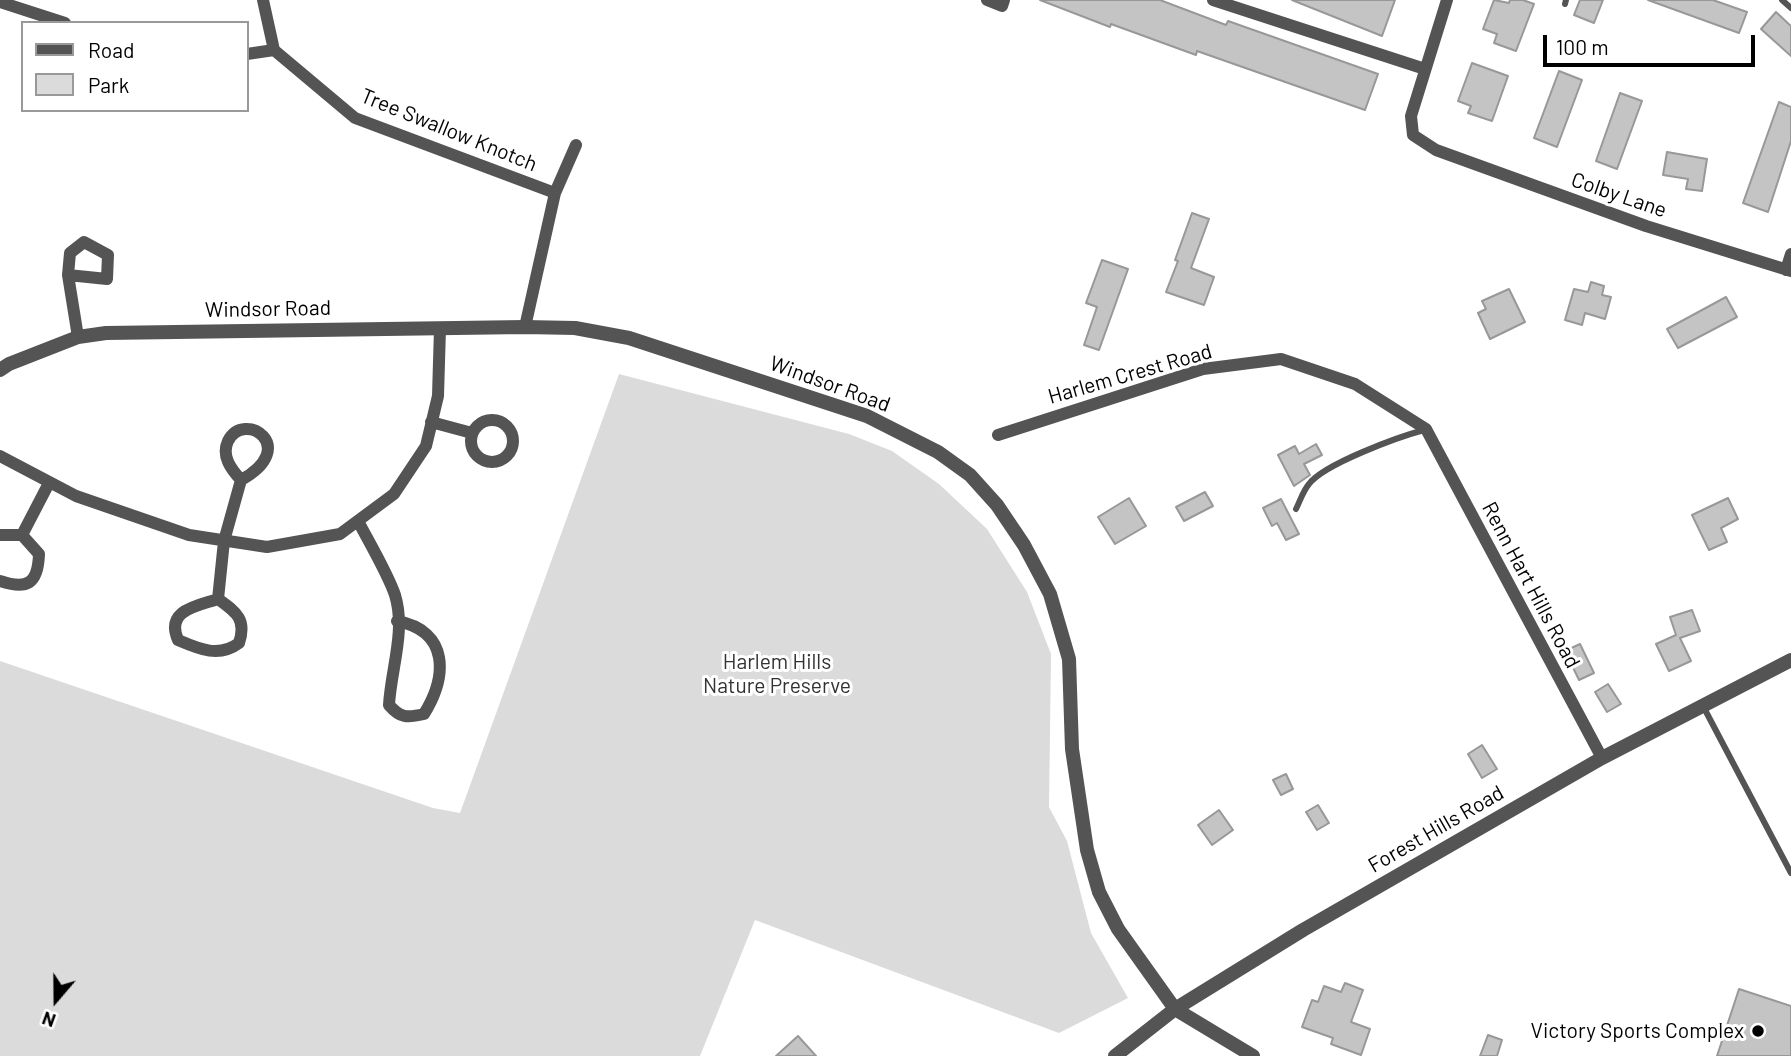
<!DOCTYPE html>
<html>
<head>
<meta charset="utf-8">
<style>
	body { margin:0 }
	#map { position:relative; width:1791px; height:1056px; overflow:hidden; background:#fff; font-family:Barlow,sans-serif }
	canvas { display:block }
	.legend { position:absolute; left:21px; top:21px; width:228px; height:91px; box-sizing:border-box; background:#fff; border:2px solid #999; margin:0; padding:9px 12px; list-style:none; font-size:21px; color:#000 }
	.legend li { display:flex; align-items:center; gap:14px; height:35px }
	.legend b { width:35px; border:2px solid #999 }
	.north { position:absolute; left:21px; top:965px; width:70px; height:70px; -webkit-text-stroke:5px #fff; paint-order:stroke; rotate:200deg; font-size:19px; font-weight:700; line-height:28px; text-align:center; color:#000 }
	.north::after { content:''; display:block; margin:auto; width:24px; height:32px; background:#000; clip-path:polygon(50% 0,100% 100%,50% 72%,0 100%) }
	.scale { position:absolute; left:1543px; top:35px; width:212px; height:32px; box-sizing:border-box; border:4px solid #000; border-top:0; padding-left:9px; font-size:21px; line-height:24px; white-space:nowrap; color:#000; -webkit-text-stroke:5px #fff; paint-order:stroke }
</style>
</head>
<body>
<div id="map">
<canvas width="1791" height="1056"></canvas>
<ul class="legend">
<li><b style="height:9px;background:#545454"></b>Road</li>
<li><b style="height:19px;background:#dbdbdb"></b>Park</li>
</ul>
<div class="north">N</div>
<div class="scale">100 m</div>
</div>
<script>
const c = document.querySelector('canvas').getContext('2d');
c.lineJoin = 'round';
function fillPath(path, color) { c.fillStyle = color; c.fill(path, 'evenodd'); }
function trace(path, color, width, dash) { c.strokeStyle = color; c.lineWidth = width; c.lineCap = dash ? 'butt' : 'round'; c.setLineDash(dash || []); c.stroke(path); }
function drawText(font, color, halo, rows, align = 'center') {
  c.font = font + ' Barlow,sans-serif'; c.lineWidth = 6; c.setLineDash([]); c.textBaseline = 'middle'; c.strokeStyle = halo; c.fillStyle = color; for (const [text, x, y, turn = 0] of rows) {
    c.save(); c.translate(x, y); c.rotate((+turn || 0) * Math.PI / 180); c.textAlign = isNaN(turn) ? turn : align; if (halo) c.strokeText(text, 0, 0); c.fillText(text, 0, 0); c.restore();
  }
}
const green = new Path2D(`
	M619,374L849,434L892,451L939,484L987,529L1027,592L1051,654L1049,807L1067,841L1091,933L1128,998L1059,1033L755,920L700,1056H0V661L433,808L460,813Z`);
const building = new Path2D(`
	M1040,0H1160L1226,25L1228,21L1378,74L1365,110L1197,51L1196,55L1111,24L1110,27Z
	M1292,0H1395L1382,36Z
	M1494,0L1509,3L1510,0H1523L1534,4L1516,51L1494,43L1497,34L1483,29Z
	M1580,0H1603L1594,23L1574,15Z
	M1648,0H1713L1747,12L1739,33Z
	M1776,12L1791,26V56L1761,29Z
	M1472,63L1508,76L1492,121L1468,113L1471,106L1458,101Z
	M1559,71L1582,80L1557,147L1534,138Z
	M1620,93L1642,101L1617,169L1596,161Z
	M1779,102L1791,107V141L1768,212L1743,203Z
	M1667,152L1707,159L1702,191L1686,189L1688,179L1663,175Z
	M1192,213L1209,219L1191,268L1214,277L1204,305L1166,292L1178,261L1175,260Z
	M1102,260L1128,269L1099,350L1084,345L1097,307L1086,303Z
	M1591,282L1604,286L1602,295L1611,297L1605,319L1585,313L1582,325L1565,320L1574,289L1588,292Z
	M1509,289L1525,322L1490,339L1478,313L1486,309L1482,301Z
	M1726,297L1737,317L1678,348L1667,329Z
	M1316,444L1322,455L1304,464L1310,475L1294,486L1278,455L1295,446L1299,454Z
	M1205,492L1213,506L1184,521L1176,507Z
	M1129,498L1146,526L1115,544L1098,517Z
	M1728,498L1738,519L1721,528L1727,542L1709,550L1692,515Z
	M1281,499L1299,534L1286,540L1277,523L1272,526L1263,508Z
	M1692,610L1700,631L1680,638L1691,661L1669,671L1656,644L1676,635L1670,617Z
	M1580,644L1594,673L1579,680L1565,651Z
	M1608,684L1621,704L1607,712L1595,692Z
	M1482,745L1497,769L1482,778L1468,754Z
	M1286,774L1293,789L1281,795L1273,780Z
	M1318,805L1329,823L1317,830L1306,812Z
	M1219,810L1233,830L1212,845L1198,825Z
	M1345,983L1363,990L1351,1022L1370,1029L1361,1055L1331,1044L1333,1038L1302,1027L1312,1000L1318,1002L1324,986L1341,992Z
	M1739,989L1791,1006V1056H1717Z
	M1488,1035L1502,1040L1497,1056H1480Z
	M798,1036L816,1056H776Z`);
const service = new Path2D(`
	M1782,0L1791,8
	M1565,4L1566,0
	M1296,509C1300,501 1303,491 1309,484C1324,464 1398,437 1424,430
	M1703,706L1791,873`);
const minor = new Path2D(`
	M263,0L274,50L355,118L555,193
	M987,0L1002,6L1004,0
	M1213,0L1425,69
	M1447,0L1411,116L1413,135L1436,150L1646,226L1791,271
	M0,2L65,23
	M247,54L274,50
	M1786,270L1791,254
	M68,275L107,279L108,255L84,242L70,253L68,275L78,337
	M525,327L555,193L576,145
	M471 441a21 21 0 1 1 42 0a21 21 0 1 1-42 0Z
	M431,422L472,433
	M998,435L1203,369L1281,359L1355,384L1426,429L1602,758
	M0,456L76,496L189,535L267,547L340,534L394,494L426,446L438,396L440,328
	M358,521C369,542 388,574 395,595C406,631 391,669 389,705C400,718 407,718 424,714C447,677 450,631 397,621
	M0,535H22L39,554C38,584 27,590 0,581
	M22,535L49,483
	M218,599C197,606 165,610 178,640C199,649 219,658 239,643C247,619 236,612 218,599L224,541L241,480C301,447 244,409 228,441C221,456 231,469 241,480`);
const tertiary = new Path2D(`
	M0,370L9,364L78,337L106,333L525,327L575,328L629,338L867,416L938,452L970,475L997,505L1024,545L1050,594L1069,659L1072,749L1087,850L1099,892L1118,929L1175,1009L1253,1056
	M1115,1056L1175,1009L1303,930L1602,758L1791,660`);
const markers = [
	[1758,1031,7,"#000"]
];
const streetNames = [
	["Tree Swallow Knotch",449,130,22],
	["Colby Lane",1619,195,19],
	["Windsor Road",268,309,-1],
	["Harlem Crest Road",1130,374,-16],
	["Windsor Road",830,384,20],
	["Renn Hart Hills Road",1531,585,62],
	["Forest Hills Road",1436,829,-30]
];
const parkNames = [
	["Harlem Hills",777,662],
	["Nature Preserve",777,686]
];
const poiNames = [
	["Victory Sports Complex",1744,1031]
];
fillPath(green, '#dbdbdb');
fillPath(building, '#c4c4c4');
trace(building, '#989898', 2);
trace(service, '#545454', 6);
trace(minor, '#545454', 12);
trace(tertiary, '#545454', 14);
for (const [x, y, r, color] of markers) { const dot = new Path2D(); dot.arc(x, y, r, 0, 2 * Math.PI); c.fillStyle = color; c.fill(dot); trace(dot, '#fff', 2.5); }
drawText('21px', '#000', '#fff', streetNames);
drawText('21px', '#323232', '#fff', parkNames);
drawText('21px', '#000', '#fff', poiNames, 'right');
</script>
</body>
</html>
